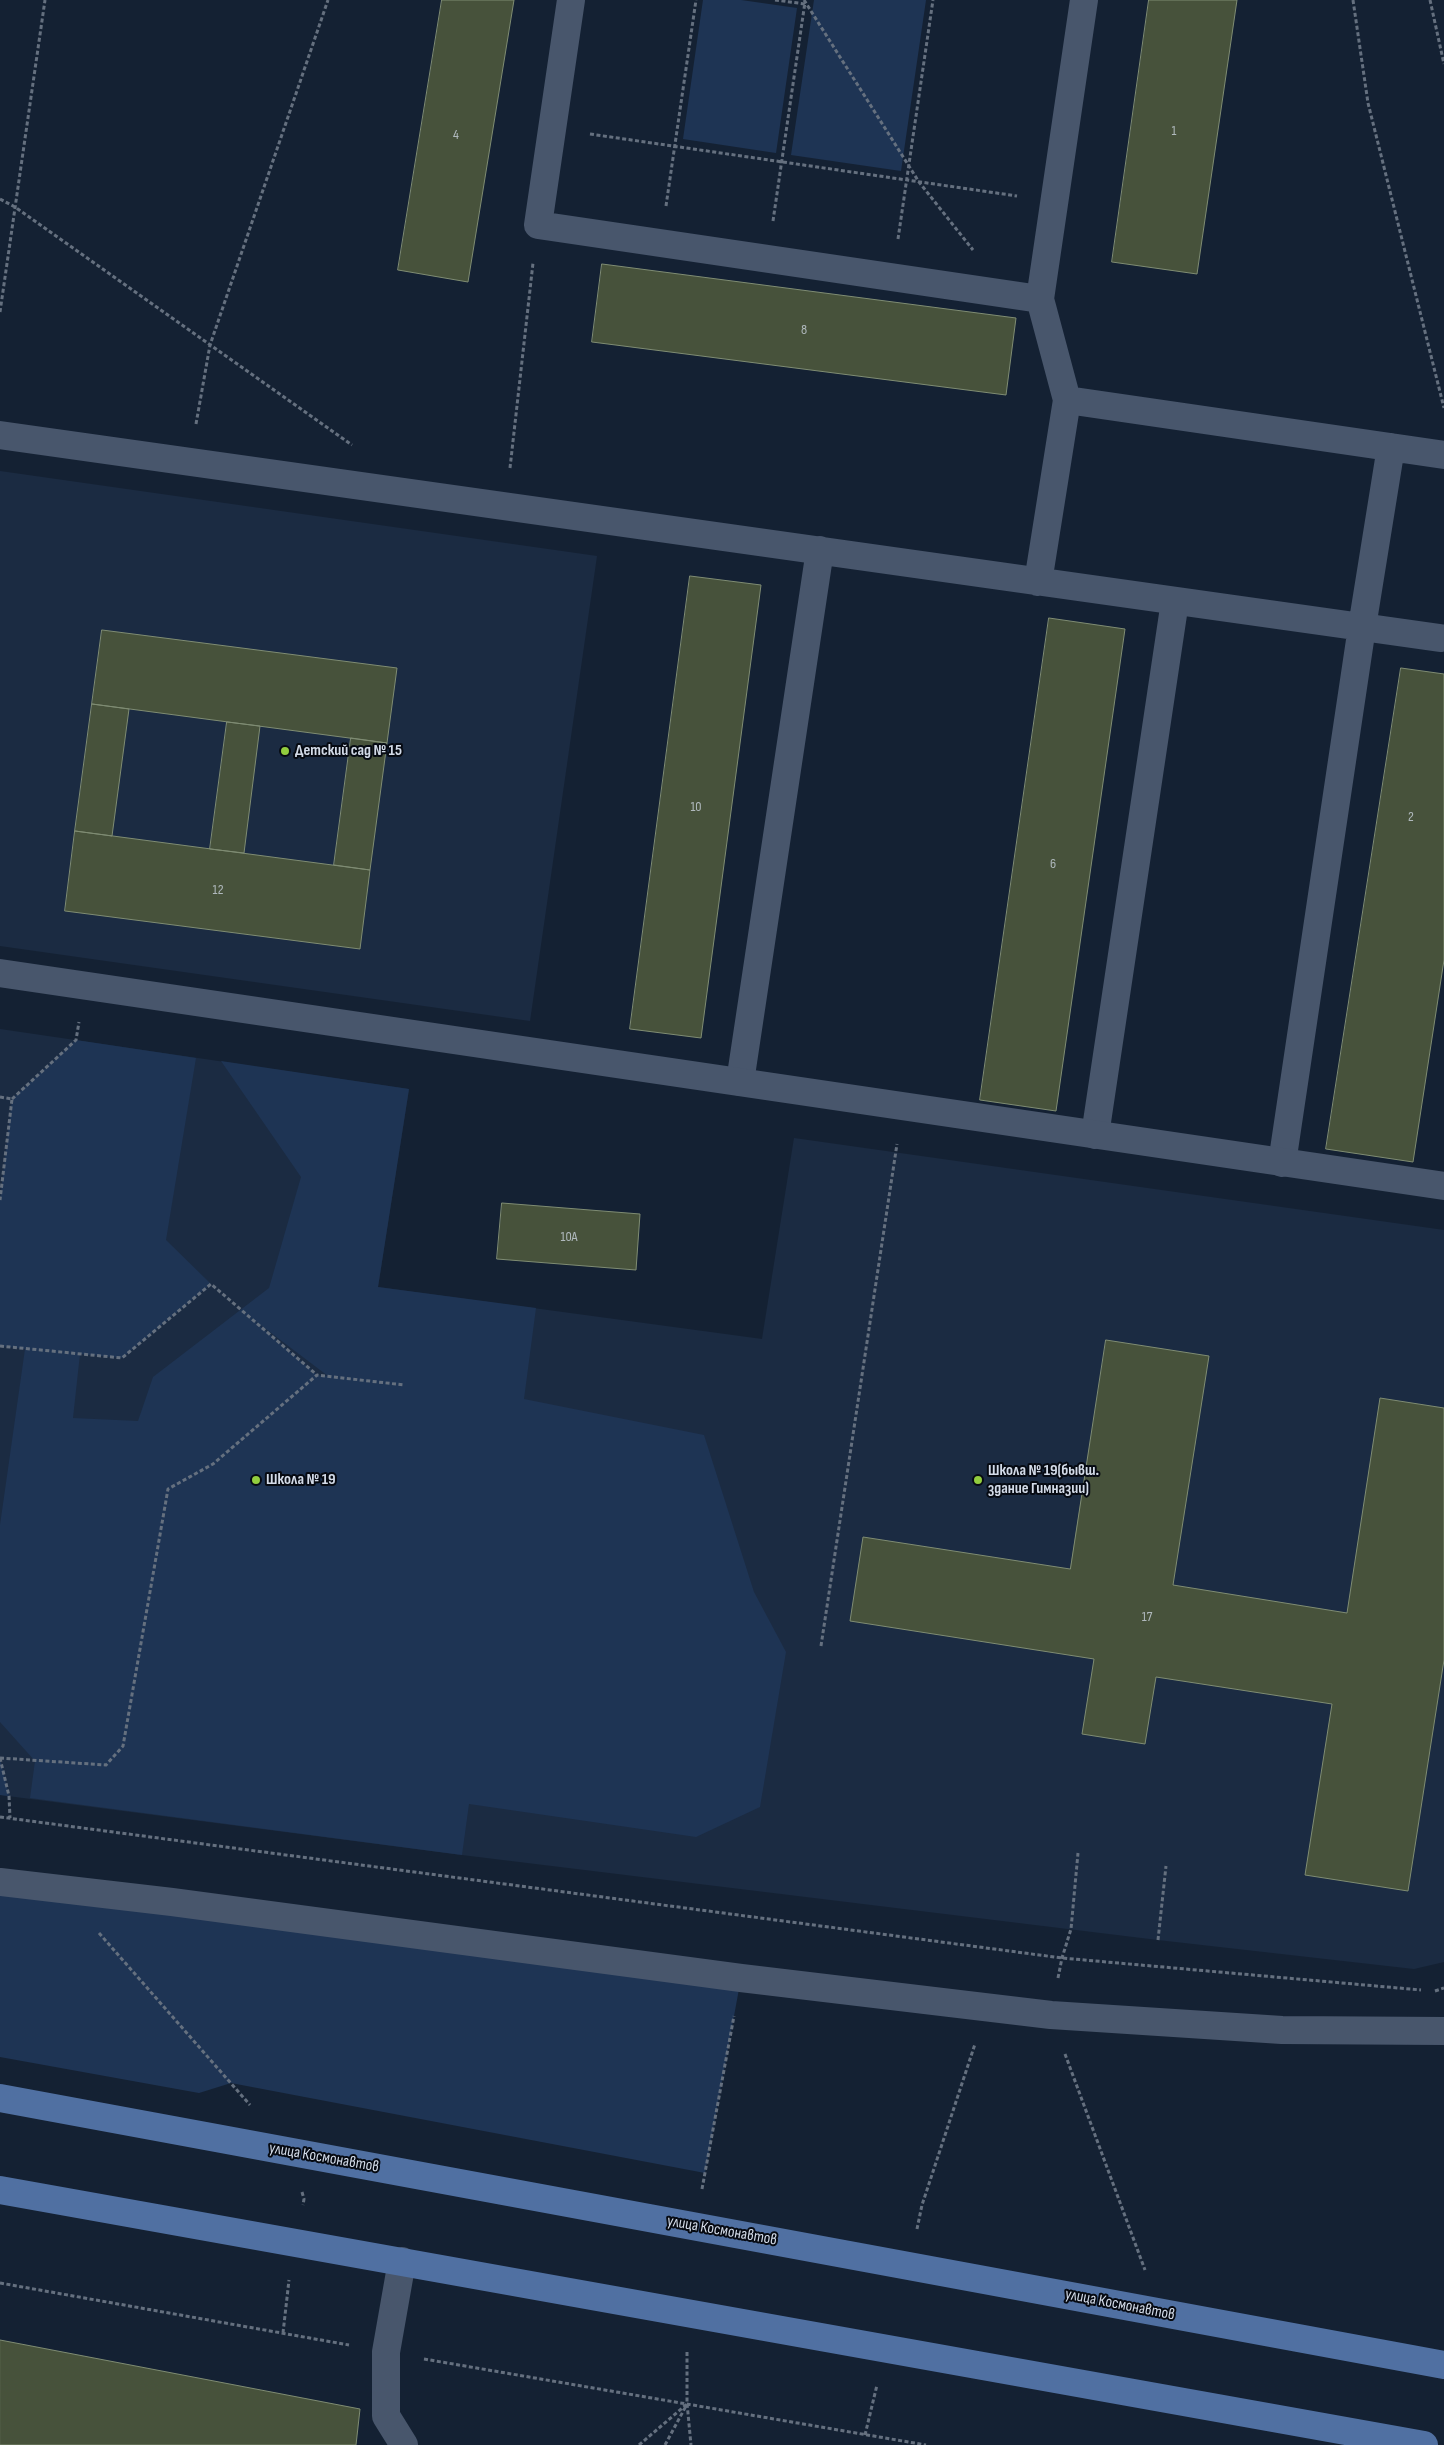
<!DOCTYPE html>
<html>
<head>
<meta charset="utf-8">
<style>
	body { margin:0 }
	canvas { display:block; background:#142133 }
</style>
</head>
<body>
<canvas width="1444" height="2445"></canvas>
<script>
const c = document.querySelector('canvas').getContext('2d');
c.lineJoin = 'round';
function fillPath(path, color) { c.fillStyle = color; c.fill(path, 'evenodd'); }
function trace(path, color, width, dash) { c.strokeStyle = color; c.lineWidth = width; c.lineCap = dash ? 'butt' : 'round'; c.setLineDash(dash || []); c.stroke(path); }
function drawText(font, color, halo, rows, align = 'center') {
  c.font = font + ' "Sofia Sans Condensed",sans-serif'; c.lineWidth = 4; c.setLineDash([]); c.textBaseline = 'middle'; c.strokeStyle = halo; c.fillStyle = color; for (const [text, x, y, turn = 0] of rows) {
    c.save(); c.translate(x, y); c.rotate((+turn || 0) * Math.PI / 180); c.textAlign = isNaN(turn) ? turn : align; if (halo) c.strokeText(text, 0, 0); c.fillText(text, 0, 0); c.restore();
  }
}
const built = new Path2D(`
	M0,471L597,556L530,1021L0,946Z
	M0,1029L409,1089L378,1287L762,1339L794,1138L1444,1230V1962L1414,1969L1158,1940L462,1855L0,1795Z`);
const green = new Path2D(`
	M703,0H741L797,8L776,153L683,139Z
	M814,0H926L901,171L791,155Z
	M76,1040L196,1058L166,1240L211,1284L122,1358L80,1354L73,1418L138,1421L153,1377L269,1288L301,1177L221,1061L409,1089L378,1287L536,1308L524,1399L704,1435L754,1592L786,1652L760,1807L696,1837L469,1804L462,1855L30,1798L35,1761L0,1722V1525L25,1349L0,1346V1200L12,1099ZM250,1317L328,1376L317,1375Z
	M0,1758L9,1796L0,1795Z
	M0,1882L741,1978L705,2173L231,2083L199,2093L0,2057Z`);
const building = new Path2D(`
	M442,0H514L468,282L398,270Z
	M1149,0H1237L1197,274L1112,262Z
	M602,264L1016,318L1006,395L592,342Z
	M690,576L761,585L701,1038L630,1029Z
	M1049,618L1125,629L1056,1111L980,1100Z
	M102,630L397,668L387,743L92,704Z
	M1401,668L1444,674V960L1413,1162L1326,1149Z
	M92,704L129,709L112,836L75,831Z
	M227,722L260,726L244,853L210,849Z
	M351,738L387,743L370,870L334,865Z
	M75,831L370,870L360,949L65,911Z
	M502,1203L640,1214L636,1270L497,1259Z
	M1106,1340L1209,1356L1173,1585L1347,1613L1380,1398L1444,1408V1660L1408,1891L1305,1875L1332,1704L1156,1677L1145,1744L1082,1734L1094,1659L850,1621L863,1537L1070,1569Z
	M0,2340L360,2409L356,2445H0Z`);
const path = new Path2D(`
	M775,0L805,4
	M804,0L919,182L973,250
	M1353,0L1368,103L1444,408
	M1430,0L1444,64
	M590,134L1017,196
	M0,199L15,207L352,445
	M666,206L696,0
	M773,221L805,2
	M898,239L933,0
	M0,312L45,0
	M196,424L210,345L328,0
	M510,468L533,263
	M0,1097L12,1099L0,1200
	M12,1099L76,1040L79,1022
	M0,1346L122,1358L211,1284L317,1375
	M821,1646L897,1144
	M0,1758L106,1765L123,1746L168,1489L213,1464L317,1375L404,1385
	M0,1758L9,1796L10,1818
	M0,1817L1062,1958L1421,1990
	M99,1933L250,2105
	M1158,1940L1166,1866
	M1058,1978L1062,1958L1071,1929L1078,1853
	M1435,1991L1444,1988
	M1065,2054L1145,2270
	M702,2189L734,2016
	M302,2192L304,2199L303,2205
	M917,2229L922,2205L975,2044
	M0,2283L349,2345
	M283,2333L289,2280
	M687,2352V2403L691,2445
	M424,2359L926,2445
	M865,2435L877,2385
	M639,2445L687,2404
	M665,2445L686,2406`);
const lane = new Path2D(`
	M571,0L538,225L1040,299
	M1067,400L1444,455
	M0,435L1440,638
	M1038,582L1067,400L1040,299L1084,0
	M740,1082L820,550
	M1095,1135L1175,601
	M1282,1163L1362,627L1391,447
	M402,2261L386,2352V2416L404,2445`);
const street = new Path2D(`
	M0,973L1444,1186
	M0,1882L172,1902L741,1978L1051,2015L1282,2030L1444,2031`);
const primary = new Path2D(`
	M0,2098L1444,2365
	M0,2190L1424,2445`);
const markers = [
	[285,751,5,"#92cd3e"],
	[256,1480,5,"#92cd3e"],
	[978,1480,5,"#92cd3e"]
];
const numberNames = [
	["1",1174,131],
	["4",456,135],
	["8",804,330],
	["10",696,807],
	["2",1411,817],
	["6",1053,864],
	["12",218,890],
	["10А",569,1237],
	["17",1147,1617]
];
const poiNames = [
	["Детский сад № 15",295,751],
	["Школа № 19(бывш.",988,1471],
	["здание Гимназии)",988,1489],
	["Школа № 19",266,1480]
];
const streetNames = [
	["улица Космонавтов",324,2158,10],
	["улица Космонавтов",722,2231,10],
	["улица Космонавтов",1120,2305,11]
];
fillPath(built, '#1b2b42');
fillPath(green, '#1e3454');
fillPath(building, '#47523b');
trace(building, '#7f8c73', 1);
trace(path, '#65707f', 3, [4, 2.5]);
trace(lane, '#48566c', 28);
trace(street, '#48566c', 28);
trace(primary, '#5070a2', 28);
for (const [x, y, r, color] of markers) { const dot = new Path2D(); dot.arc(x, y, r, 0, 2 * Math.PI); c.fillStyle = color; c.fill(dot); trace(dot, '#060a12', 2); }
drawText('14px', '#b0b9bd', null, numberNames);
drawText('bold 16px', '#d3dbe8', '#060a12', poiNames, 'left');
drawText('16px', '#d3dbe8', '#060a12', streetNames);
</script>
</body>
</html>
